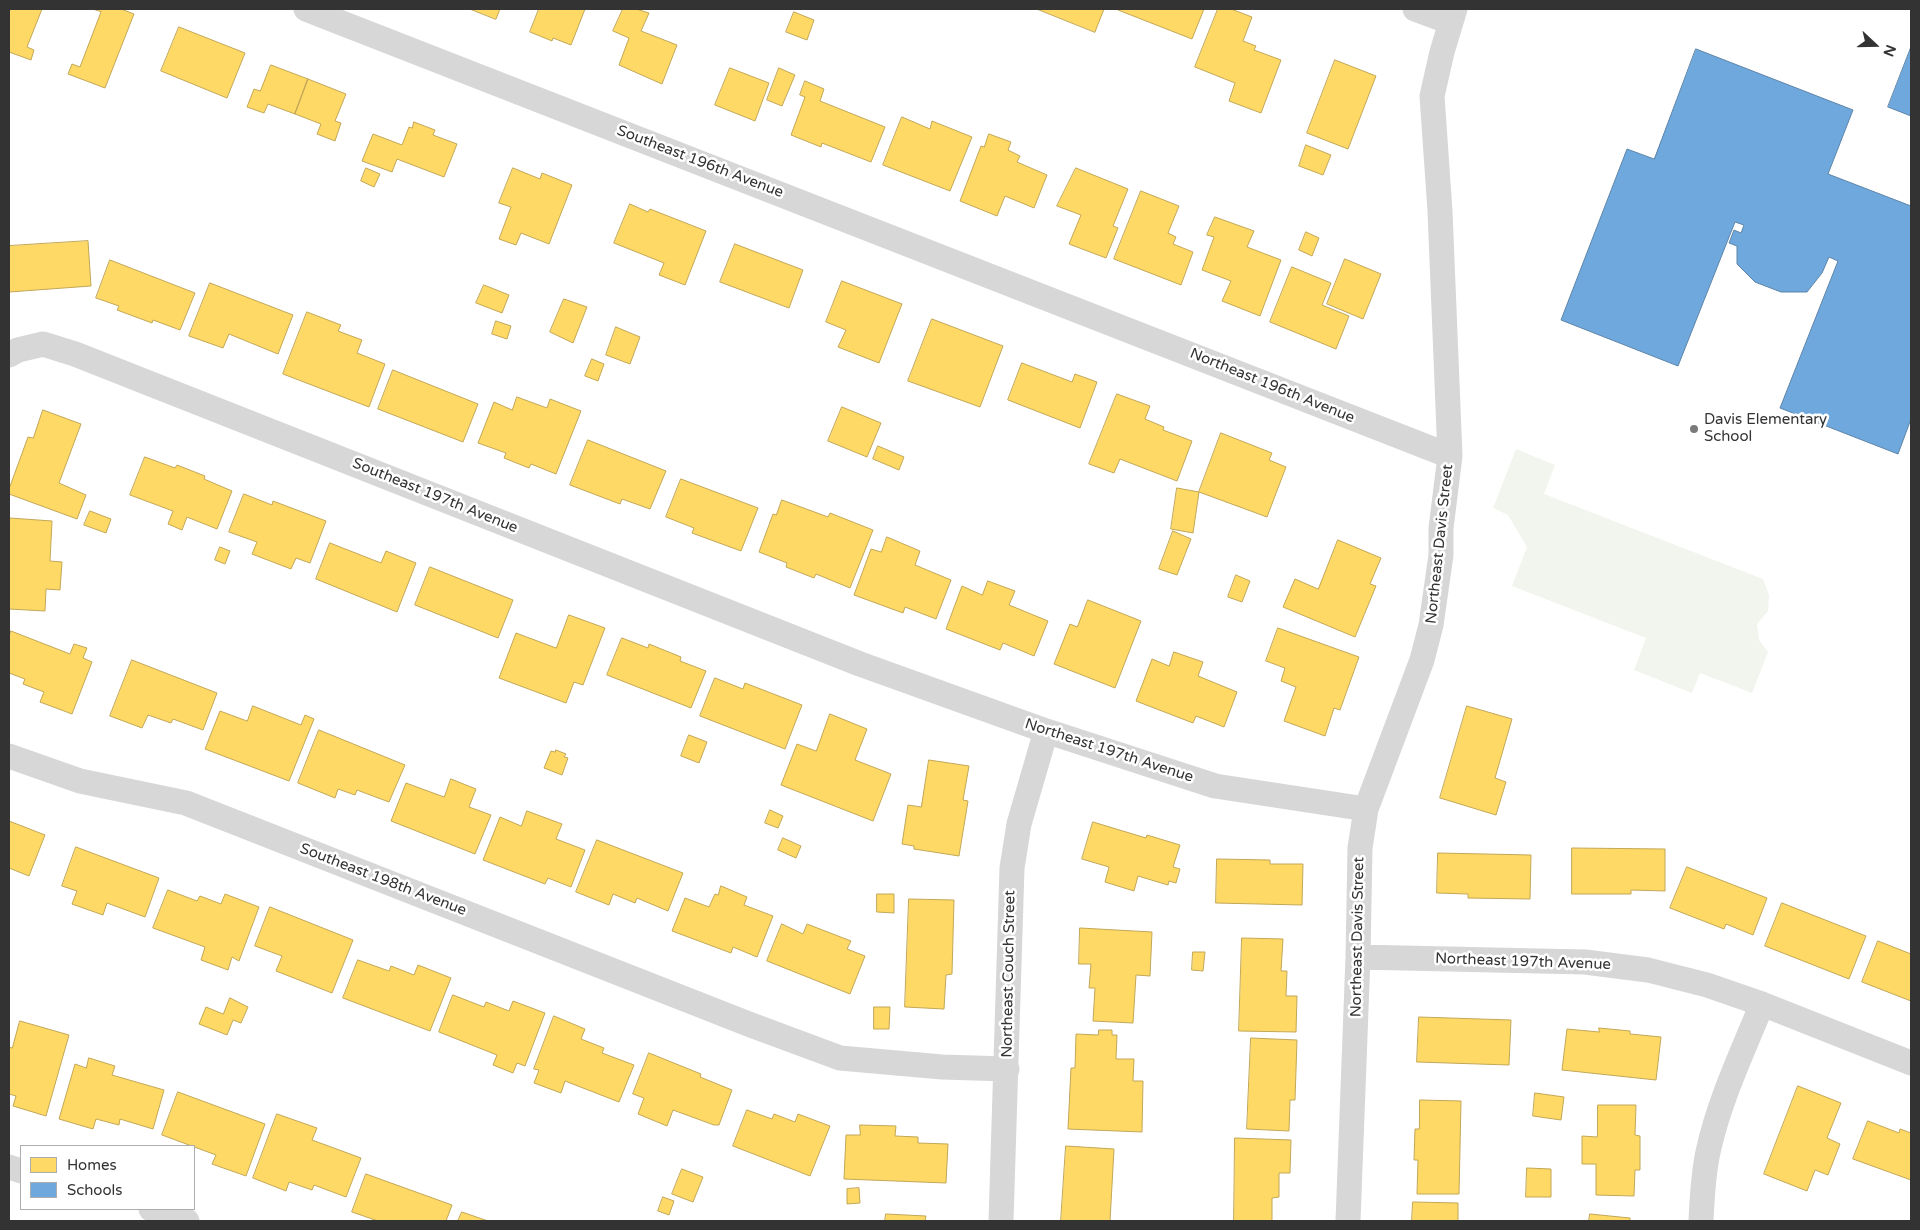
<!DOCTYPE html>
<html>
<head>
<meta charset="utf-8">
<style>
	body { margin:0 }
	#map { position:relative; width:1920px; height:1230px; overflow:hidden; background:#fff; font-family:"Varela Round",sans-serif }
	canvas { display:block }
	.frame { position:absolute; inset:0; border:10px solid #333; pointer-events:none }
	.legend { position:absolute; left:20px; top:1145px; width:175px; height:65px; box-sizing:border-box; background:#fff; border:1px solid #adadad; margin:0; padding:6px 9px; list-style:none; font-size:15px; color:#333 }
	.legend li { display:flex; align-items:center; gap:10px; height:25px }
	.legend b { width:25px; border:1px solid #adadad }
	.north { position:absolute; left:1850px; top:20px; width:50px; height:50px; -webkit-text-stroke:4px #fff; paint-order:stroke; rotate:111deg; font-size:14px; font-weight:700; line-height:20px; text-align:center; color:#333 }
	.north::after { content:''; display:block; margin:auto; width:18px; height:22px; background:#333; clip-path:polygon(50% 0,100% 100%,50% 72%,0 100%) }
</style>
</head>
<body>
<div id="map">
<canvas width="1920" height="1230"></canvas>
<div class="frame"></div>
<ul class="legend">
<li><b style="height:14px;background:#ffd966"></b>Homes</li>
<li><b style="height:14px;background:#6fa8dc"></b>Schools</li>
</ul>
<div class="north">N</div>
</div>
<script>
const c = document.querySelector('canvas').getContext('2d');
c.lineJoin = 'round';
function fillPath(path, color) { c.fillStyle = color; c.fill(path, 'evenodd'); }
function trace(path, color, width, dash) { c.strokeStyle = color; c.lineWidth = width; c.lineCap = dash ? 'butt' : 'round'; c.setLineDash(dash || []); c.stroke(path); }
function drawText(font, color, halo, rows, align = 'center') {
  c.font = font + ' "Varela Round",sans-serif'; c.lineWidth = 5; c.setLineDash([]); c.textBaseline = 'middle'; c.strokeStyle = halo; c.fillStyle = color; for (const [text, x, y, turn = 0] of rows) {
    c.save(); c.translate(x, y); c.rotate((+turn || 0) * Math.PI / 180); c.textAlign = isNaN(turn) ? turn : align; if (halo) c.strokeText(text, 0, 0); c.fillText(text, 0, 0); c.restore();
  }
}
const green = new Path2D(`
	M1516,449L1555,465L1544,494L1763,579L1769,595L1768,611L1757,624L1759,640L1768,652L1752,693L1700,673L1692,693L1634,670L1646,638L1512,586L1527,547L1508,515L1493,508Z`);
const homes = new Path2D(`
	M9,9H42L27,47L34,50L31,60L9,52Z
	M93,9H121L134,14L105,88L68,74L72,64L80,67L101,12Z
	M470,9H500L496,19Z
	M539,9H585L571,45L553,38L552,41L530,32Z
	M623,9H636L649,13L641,31L677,45L662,84L619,65L629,38L613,31Z
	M1037,9H1104L1095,32Z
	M1118,9H1204L1192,39L1118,10Z
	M1218,9H1231L1252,17L1243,41L1256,46L1254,50L1281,60L1261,113L1229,101L1235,83L1195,67Z
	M794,12L814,20L807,40L786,32Z
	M179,27L245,53L227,98L161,71Z
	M1335,60L1376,76L1348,149L1307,133Z
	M271,65L308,79L295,114L268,104L264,113L247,107L254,89L260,91Z
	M730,68L769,83L755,121L715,105Z
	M779,68L795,75L782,106L767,100Z
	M308,79L346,94L335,121L341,123L335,141L317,134L321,124L295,114Z
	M805,81L824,89L820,101L885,127L871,162L822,143L821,147L791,135L805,97L800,95Z
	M902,117L930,129L932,121L972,137L950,191L883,165Z
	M414,122L435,130L433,135L457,144L444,177L397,159L392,172L362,161L373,134L402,145L409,127L412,128Z
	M989,134L1011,142L1008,150L1020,156L1017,162L1047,175L1034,208L1005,196L997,216L960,201L981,146L984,147Z
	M1306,145L1331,155L1323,175L1299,166Z
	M366,168L380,174L374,187L361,181Z
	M513,168L540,179L542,173L572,185L549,244L521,233L516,245L499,239L511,207L499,203Z
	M1076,168L1128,189L1113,226L1118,228L1106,258L1069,244L1081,215L1057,206Z
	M1141,191L1179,206L1168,233L1176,237L1173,244L1193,252L1181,285L1114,259Z
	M630,204L648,212L650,209L706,231L685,285L659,275L664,263L614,243Z
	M1215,217L1254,231L1247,247L1281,260L1260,316L1222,301L1231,281L1202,270L1214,237L1207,235Z
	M1306,232L1319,238L1312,256L1299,250Z
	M88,241L91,286L9,292V246Z
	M735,244L803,270L789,308L720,282Z
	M1345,259L1381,274L1363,319L1327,304Z
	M110,260L195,293L180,330L153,320L152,323L117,310L119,306L96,298Z
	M1292,267L1331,283L1322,305L1349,316L1336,349L1270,322Z
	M842,281L902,304L879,363L838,347L846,330L826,322Z
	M210,283L293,315L278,354L229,334L223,348L189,336Z
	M484,285L509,295L502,313L476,303Z
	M564,299L587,307L573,343L550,332Z
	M307,312L341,325L338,331L362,340L357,353L385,364L369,407L283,374Z
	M932,319L1003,346L980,407L908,381Z
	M496,321L511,326L507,339L492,334Z
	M616,327L640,337L630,364L606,355Z
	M592,359L604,364L598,381L585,376Z
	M1022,363L1072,382L1075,374L1097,382L1080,428L1008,400Z
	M393,370L478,404L463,442L378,409Z
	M1117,394L1150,406L1145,419L1164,427L1163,430L1192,441L1177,481L1120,459L1114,473L1089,464Z
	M517,397L547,408L550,399L581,411L556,474L531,464L529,468L504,458L506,453L478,443L494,402L512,410Z
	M842,407L881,423L867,457L828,441Z
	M43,410L81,424L59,483L86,495L77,519L9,494V489L28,437L33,438Z
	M1221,433L1272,453L1269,460L1286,467L1267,517L1199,492Z
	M588,440L666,471L650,509L622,499L620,504L570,485Z
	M878,446L904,457L899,470L873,459Z
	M145,457L175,468L177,465L205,476L204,479L232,491L217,529L187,517L182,530L168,524L173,511L130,495Z
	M681,479L758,508L741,551L692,533L694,528L666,517Z
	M1177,488L1199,492L1193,533L1171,529Z
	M244,494L272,505L273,501L326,521L310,563L296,558L291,569L252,554L257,542L229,532Z
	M782,500L828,517L830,513L873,530L850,588L816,574L814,578L786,567L787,563L759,552L773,514L776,515Z
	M90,511L111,519L106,533L84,525Z
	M10,518L52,521L50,561L62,562L60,590L46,589L45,611L9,609Z
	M1173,531L1191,539L1177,575L1159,569Z
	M887,537L920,551L915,565L951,580L936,619L905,607L903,613L854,595L871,549L881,552Z
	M1338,540L1381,558L1370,584L1376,586L1355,637L1283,607L1295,579L1318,589Z
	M330,543L381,563L386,551L416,563L397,612L316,579Z
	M220,547L230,551L225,564L215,560Z
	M430,567L513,600L498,638L415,605Z
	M1236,575L1250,581L1242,602L1228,597Z
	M988,581L1015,591L1009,605L1048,621L1034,656L1003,643L1000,650L946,629L962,586L982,595Z
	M1088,600L1141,621L1115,688L1054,664L1070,624L1077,627Z
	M569,615L605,628L583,685L574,682L566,703L499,678L516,633L556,648Z
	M1278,628L1359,657L1340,710L1334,708L1325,736L1284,721L1296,687L1281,681L1285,668L1266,661Z
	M11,631L70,654L74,644L87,648L83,658L92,662L72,714L40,702L44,692L23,684L25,679L9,673V638Z
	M622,638L648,648L649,644L681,657L680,661L706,671L691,708L607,675Z
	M1174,652L1203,662L1198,676L1237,692L1224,727L1196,716L1193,723L1136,701L1152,659L1169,666Z
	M132,660L217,693L203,730L173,719L171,723L148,715L142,728L110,716Z
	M715,678L743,689L745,683L802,705L785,749L700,716Z
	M253,706L301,725L305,715L314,719L289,781L205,749L220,711L247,721Z
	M1467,706L1512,719L1495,778L1506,782L1496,815L1440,798Z
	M830,714L867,729L855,760L891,774L873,821L781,785L797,744L816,751Z
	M319,730L405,765L389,802L357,790L355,795L338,789L335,798L298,783Z
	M689,735L707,742L699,763L681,756Z
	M556,750L566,754L564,757L568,758L562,775L544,768L551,751L555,752Z
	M929,760L969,766L963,800L968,801L959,856L914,849V846L902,844L908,805L921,807Z
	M451,779L476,789L469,807L491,815L475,854L391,821L406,783L444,797Z
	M770,810L783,816L778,828L765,823Z
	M527,811L562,824L556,839L585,850L571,887L548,878L545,884L483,860L500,817L521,826Z
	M9,821L45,835L29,876L9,868Z
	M1093,822L1146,838L1147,835L1180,845L1173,867L1180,869L1176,883L1169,881L1168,885L1138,876L1134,891L1105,882L1109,867L1082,859Z
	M783,838L801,846L796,858L778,850Z
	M597,840L683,873L668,911L637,898L635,903L613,894L609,905L576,892Z
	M76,847L159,878L145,917L107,903L103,915L72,904L77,891L62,886Z
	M1572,848L1665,849V891L1631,890V894H1572Z
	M1438,853L1531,855L1530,899L1468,898V894L1437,893Z
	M1217,859L1270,860V864H1303L1302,905L1216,903Z
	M1687,867L1767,898L1753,935L1726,924L1724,929L1670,908Z
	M721,886L747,897L744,905L773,916L757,957L733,947L731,953L672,931L685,898L709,907L715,894L718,895Z
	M168,890L197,901L200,896L221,904L225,894L259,907L239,961L232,957L228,970L201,960L205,947L153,928Z
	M877,894H894V913L877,912Z
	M909,899L954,900L952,974L946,975L944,1009L905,1007Z
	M1782,903L1866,936L1849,979L1765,946Z
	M270,907L353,940L332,993L276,971L282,956L255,946Z
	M782,924L803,934L807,924L851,941L847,949L865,956L850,994L767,961Z
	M1080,928L1152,932L1150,976L1136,975L1133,1023L1093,1021L1095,988H1089L1091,964H1079Z
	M1242,938L1283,939L1281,971H1287L1286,996H1297L1296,1032L1239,1031Z
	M1878,941L1911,954V1001L1862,982Z
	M1193,952H1205L1203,971L1192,970Z
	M358,960L389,971L391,966L414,975L418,965L451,978L430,1031L343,998Z
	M453,995L484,1007L486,1002L509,1011L513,1001L545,1013L525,1066L517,1063L513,1073L493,1065L497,1055L439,1032Z
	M230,998L248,1007L241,1023L233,1020L227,1035L199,1024L206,1007L223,1014Z
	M874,1007H890L889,1029H874Z
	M554,1016L585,1029L581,1039L604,1048L602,1053L634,1065L619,1102L565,1081L561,1093L534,1083L539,1070L534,1069Z
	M1419,1017L1511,1020L1509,1065L1417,1062Z
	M20,1021L69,1035L46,1116L13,1106L16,1096L9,1094V1047L12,1048Z
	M1599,1028L1630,1031V1034L1661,1037L1656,1080L1562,1070L1567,1029L1599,1032Z
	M1099,1030H1112V1035H1117L1116,1059H1134L1133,1081H1143L1142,1132L1068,1129L1071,1068H1075L1076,1034L1098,1035Z
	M1251,1038L1297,1040L1295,1100H1290L1289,1131L1247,1129Z
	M649,1053L701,1074L700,1077L732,1090L719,1125H714L673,1110L667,1126L638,1114L644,1098L633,1094Z
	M89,1058L115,1066L112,1075L164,1090L153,1129L120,1119L119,1125L96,1119L93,1129L59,1119L75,1064L86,1068Z
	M1798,1086L1841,1103L1827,1138L1840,1144L1828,1175L1815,1170L1807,1191L1764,1174Z
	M178,1092L265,1124L246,1176L212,1164L216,1155L162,1135Z
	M1535,1093L1564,1097L1561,1120L1533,1116Z
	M1420,1100L1461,1101L1459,1194H1417L1418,1160H1414L1415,1129H1419Z
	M1598,1105H1636L1635,1135L1640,1136V1170H1635L1634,1196L1596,1195V1164H1582V1136L1597,1137Z
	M747,1110L772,1119L774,1114L795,1122L798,1114L830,1126L810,1176L733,1146Z
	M277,1114L317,1128L312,1140L361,1158L346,1197L314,1185L312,1190L289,1182L286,1191L253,1178Z
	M1868,1121L1899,1133L1900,1129L1911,1133V1180L1853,1159Z
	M860,1125L896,1126L895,1136L918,1137V1143L948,1144L946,1183L844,1179L846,1135H860Z
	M1235,1138L1291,1140L1290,1173H1279V1197L1272,1198V1221H1234Z
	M1066,1146L1114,1149L1110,1221H1061Z
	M1527,1168L1551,1169V1197H1526Z
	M682,1169L703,1177L693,1202L672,1194Z
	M366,1174L452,1205L446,1221H378L352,1212Z
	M859,1188L860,1203L847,1204V1189Z
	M663,1197L674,1201L669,1215L658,1211Z
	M1413,1202L1458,1203V1221H1412Z
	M462,1212L488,1221H458Z
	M886,1214L926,1216L925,1221H885Z
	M1590,1214L1630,1218V1221H1589Z`);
const schools = new Path2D(`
	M1911,47V116L1888,107Z
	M1696,49L1853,110L1828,174L1911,206V419L1898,454L1780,408L1838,261L1829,257L1822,273L1807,292H1781L1755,282L1737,264V246L1729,243L1734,230L1741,233L1744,225L1735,222L1678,366L1561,320L1627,149L1654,159Z`);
const minor = new Path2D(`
	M306,9L1450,456
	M1415,9L1450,22
	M9,355L18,350L43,344L75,354L860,664L1046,731L1215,786L1366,809
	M9,756L80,781L186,803L751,1025L840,1058L942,1067L1007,1069
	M1358,957L1585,962L1648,970L1707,985L1762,1004L1911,1063
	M9,1167L21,1171
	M151,1209L187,1221
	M1001,1221L1012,868L1019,824L1046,731
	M1348,1221L1358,957L1360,848L1366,809L1422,660L1431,625L1441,555V528L1450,456L1440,211L1432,96L1442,52L1455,9
	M1701,1221C1702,1199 1703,1175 1708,1152C1719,1101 1742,1053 1762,1004`);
const markers = [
	[1694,429,5,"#7a7a7a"]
];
const streetNames = [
	["Southeast 196th Avenue",700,162,21],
	["Northeast 196th Avenue",1272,386,22],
	["Southeast 197th Avenue",435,496,22],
	["Northeast Davis Street",1440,544,-84],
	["Northeast 197th Avenue",1109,751,18],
	["Southeast 198th Avenue",383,880,21],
	["Northeast Davis Street",1358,937,-89],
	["Northeast 197th Avenue",1523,962,2],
	["Northeast Couch Street",1009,974,-89]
];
const poiNames = [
	["Davis Elementary",1704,420],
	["School",1704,437]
];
fillPath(green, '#f1f5ed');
fillPath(homes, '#ffd966');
trace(homes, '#c2a757', 1);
fillPath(schools, '#6fa8dc');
trace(schools, '#5d85a9', 1);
trace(minor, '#d7d7d7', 25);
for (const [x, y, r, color] of markers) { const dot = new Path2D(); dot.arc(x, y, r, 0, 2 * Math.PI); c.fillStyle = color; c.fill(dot); trace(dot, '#fff', 2); }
drawText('15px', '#333', '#fff', streetNames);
drawText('15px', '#333', '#fff', poiNames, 'left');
</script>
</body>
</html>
